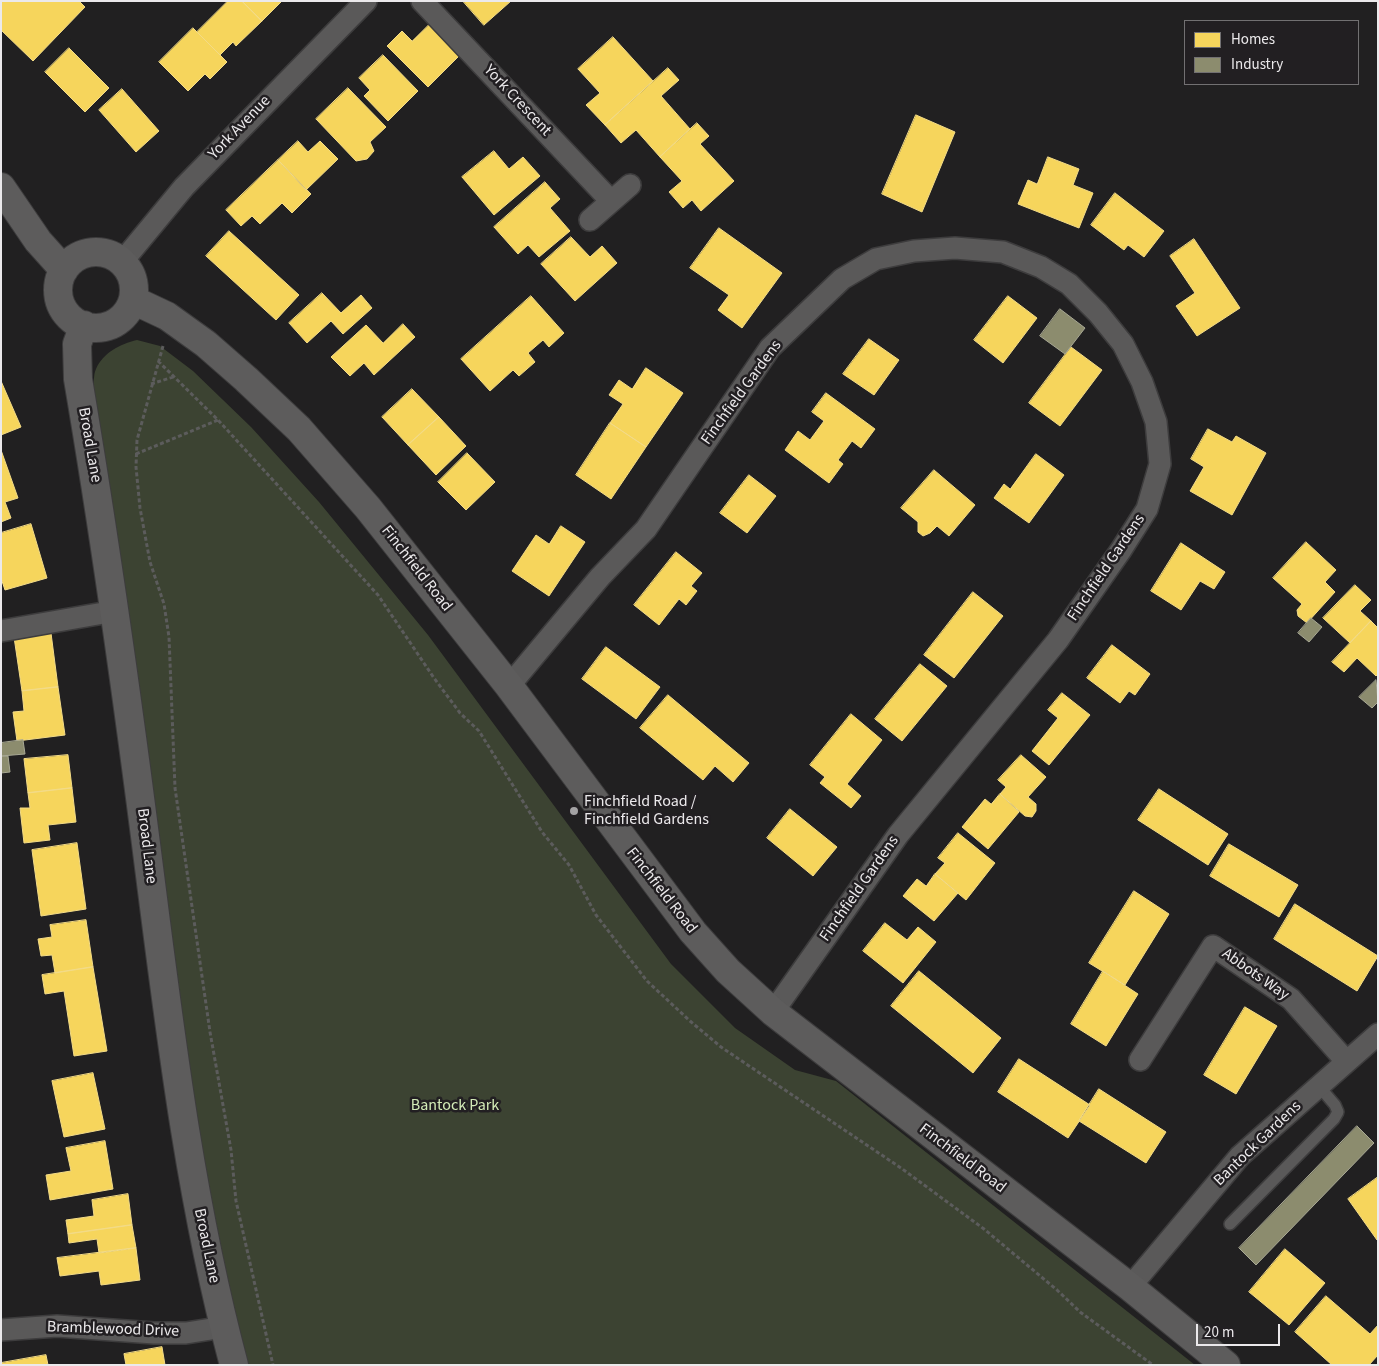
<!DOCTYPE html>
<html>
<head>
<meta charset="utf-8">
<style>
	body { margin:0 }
	#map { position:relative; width:1379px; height:1366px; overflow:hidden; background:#212021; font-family:"Source Sans 3",sans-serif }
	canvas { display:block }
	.frame { position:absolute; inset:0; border:2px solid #ebe9eb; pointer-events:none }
	.legend { position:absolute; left:1184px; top:20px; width:175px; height:65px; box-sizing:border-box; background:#221f22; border:1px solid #727072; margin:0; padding:6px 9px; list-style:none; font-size:15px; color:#ebe9eb }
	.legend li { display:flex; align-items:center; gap:10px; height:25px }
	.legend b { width:25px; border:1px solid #727072 }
	.scale { position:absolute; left:1196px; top:1324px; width:84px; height:22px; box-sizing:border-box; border:2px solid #ebe9eb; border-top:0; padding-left:6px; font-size:15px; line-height:18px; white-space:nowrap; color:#ebe9eb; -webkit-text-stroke:4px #221f22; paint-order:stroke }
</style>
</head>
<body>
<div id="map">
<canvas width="1379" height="1366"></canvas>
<div class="frame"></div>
<ul class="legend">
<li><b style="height:14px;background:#f6d55c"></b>Homes</li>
<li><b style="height:14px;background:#8c8c6e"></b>Industry</li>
</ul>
<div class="scale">20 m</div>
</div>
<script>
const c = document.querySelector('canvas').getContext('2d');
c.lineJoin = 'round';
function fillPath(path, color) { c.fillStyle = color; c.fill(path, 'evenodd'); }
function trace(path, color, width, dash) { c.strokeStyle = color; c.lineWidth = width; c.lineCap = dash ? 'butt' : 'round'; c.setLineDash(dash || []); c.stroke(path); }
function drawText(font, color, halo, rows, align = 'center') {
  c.font = font + ' "Source Sans 3",sans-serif'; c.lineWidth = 5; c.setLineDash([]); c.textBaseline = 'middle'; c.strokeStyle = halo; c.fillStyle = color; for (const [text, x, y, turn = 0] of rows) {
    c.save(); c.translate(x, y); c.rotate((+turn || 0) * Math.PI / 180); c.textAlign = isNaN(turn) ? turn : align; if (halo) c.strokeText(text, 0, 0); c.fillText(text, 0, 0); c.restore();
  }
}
const green = new Path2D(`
	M137,340L160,346L193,371L251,427L319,502L428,635L671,964L735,1028L795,1070L836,1081L1195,1365H244L198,1141L94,393C94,386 93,375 96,369C103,353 120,344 137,340Z`);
const homes = new Path2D(`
	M1,1H79L85,7L33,61L1,30Z
	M228,1H242L262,21L236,46L233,42L220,55L197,32Z
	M242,1H282L262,21Z
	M463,1H511L484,25Z
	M429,25L459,56L428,87L387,46L402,31L412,41Z
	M193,28L227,62L210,79L205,74L188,91L159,62Z
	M613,37L653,81L605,125L586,105L600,93L578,69Z
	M69,48L109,88L85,112L45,72Z
	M383,55L418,91L388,121L364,96L370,90L359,78Z
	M668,68L679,80L661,96L690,129L660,157L636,130L621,143L605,125Z
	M348,88L386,127L370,142L374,151L367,159L356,161L316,119Z
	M122,89L159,131L136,152L99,110Z
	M916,115L955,132L922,212L882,194Z
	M697,123L709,136L700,144L734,181L701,211L692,200L683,208L669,192L682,181L660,157Z
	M298,141L308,152L320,141L338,159L306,190L278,160Z
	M494,151L509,169L523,157L540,176L494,215L462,177Z
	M1048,157L1079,169L1073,185L1093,193L1079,228L1018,204L1028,180L1037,184Z
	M278,160L311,194L292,213L282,203L260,224L252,216L241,226L226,210Z
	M545,182L560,199L550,208L570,231L539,257L528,245L518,254L494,227Z
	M1115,193L1164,231L1144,257L1128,245L1124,250L1091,225Z
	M719,228L782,273L742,328L718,310L729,295L690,268Z
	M229,231L299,295L276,320L206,256Z
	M571,237L590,257L602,246L617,263L575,301L541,264Z
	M1194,239L1240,308L1197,336L1176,306L1195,293L1170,256Z
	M322,293L341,313L361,295L372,308L343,334L331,321L307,343L289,323Z
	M531,296L564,333L549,347L543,340L528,353L535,362L519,376L513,370L490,391L461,359Z
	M1008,296L1037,318L1003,363L974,340Z
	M403,324L415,337L374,375L364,363L350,376L331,357L366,325L383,343Z
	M869,339L899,360L874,395L843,374Z
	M1071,347L1102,370L1060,426L1029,403Z
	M646,368L683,393L646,447L610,423L623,404L609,395L619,380L632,389Z
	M1,381L21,427L1,435Z
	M412,389L439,417L408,445L382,417Z
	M826,393L875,429L861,448L852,441L838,460L843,464L829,483L785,450L798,431L810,440L824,421L812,412Z
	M439,417L466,446L436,475L408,445Z
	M610,423L646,447L611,499L576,475Z
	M1208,429L1232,442L1236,436L1266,453L1232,515L1190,491L1204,467L1191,459Z
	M1,450L18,498L5,502L11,518L1,522Z
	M467,453L495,482L466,510L438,482Z
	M1036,454L1064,475L1029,523L994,498L1004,484L1010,489Z
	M934,470L975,505L949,536L937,526L930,533L923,536L918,532V522L901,508Z
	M749,475L776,496L747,533L720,513Z
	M31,524L47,578L5,590L1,578V533Z
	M561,526L585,542L549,596L512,571L536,535L549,544Z
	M1306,542L1336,570L1325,582L1335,592L1307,623L1298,616L1297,610L1302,604L1273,578Z
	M1181,543L1225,572L1214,589L1200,581L1181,610L1151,591Z
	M676,552L702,573L691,586L697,591L686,605L679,599L659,625L634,605Z
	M1355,585L1371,600L1360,611L1371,621L1350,643L1323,618Z
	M973,592L1003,616L954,678L924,655Z
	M1371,621L1378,628V674L1376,676L1357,658L1344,672L1332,662Z
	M51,633L58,687L22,691L14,637Z
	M1112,645L1150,674L1135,695L1129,691L1120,703L1087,678Z
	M606,647L660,687L636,719L582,679Z
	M920,664L947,686L902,741L875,719Z
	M58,687L65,735L17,741L13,712L24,711L22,691Z
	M1062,693L1090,715L1049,765L1032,751L1058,718L1048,710Z
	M668,695L749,763L733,782L715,766L703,780L640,728Z
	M851,714L882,740L847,784L861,796L851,808L820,783L825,777L810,765Z
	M68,755L72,788L28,793L24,759Z
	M1021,755L1046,777L1028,797L1036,804V811L1032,817L1025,816L1000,794L1006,787L998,780Z
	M72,788L76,822L48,825L50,840L24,843L20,808H30L28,793Z
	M1159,789L1228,834L1208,865L1138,820Z
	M1000,794L1019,812L988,849L962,827L985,799L991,804Z
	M790,809L837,847L813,876L767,838Z
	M958,833L995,863L966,900L935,874L945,863L938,858Z
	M77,843L86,909L41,916L32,850Z
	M1229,844L1298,885L1279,917L1210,876Z
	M935,874L958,893L934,921L903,896L917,879L926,886Z
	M1134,891L1169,914L1125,985L1089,963Z
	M1295,904L1378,956L1357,991L1274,939Z
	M86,920L93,967L55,973L52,955L41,956L38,939L52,937L50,925Z
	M885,923L907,940L918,927L936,942L903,983L863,951Z
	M93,967L107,1051L74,1056L64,991L45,994L42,975Z
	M919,971L1001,1038L973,1073L891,1006Z
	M1103,971L1138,994L1106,1046L1071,1024Z
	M1245,1007L1277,1026L1236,1094L1204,1075Z
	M1019,1059L1090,1105L1068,1138L998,1092Z
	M93,1073L105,1129L64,1137L52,1081Z
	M1099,1089L1166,1132L1146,1163L1079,1121Z
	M105,1141L113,1189L50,1200L46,1175L71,1171L66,1148Z
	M1378,1177V1240H1377L1348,1199Z
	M128,1194L132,1225L68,1234L66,1220L94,1216L92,1200Z
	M132,1225L136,1248L99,1253L97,1239L69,1243L68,1234Z
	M136,1248L140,1280L101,1285L99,1271L60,1276L57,1258Z
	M1285,1249L1325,1283L1289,1325L1249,1292Z
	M1326,1296L1370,1334L1378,1325V1355L1369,1365H1332L1295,1332Z
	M162,1347L165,1365H126L124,1354Z
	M46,1355L48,1365H1V1363Z`);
const industry = new Path2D(`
	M1060,309L1085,328L1065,354L1040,336Z
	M1311,618L1322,627L1309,642L1298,633Z
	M1376,680L1378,702L1372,708L1359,697Z
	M23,740L25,754L1,756V743Z
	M1,756H8L10,772L1,773Z
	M1357,1126L1374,1143L1256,1265L1239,1248Z`);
const path = new Path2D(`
	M163,346L137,440L136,467L140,508L150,562L164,604L169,637L175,788L210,1032L231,1150L236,1201L273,1365
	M158,361L218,420L378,595L434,678L460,713L479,731L542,832L569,865L596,915L647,981L690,1021L721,1047L901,1168L984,1229L1057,1290L1080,1312L1153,1365
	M151,384L173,377
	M136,454L218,420`);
const lane = new Path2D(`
	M1230,1224L1334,1119L1338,1112L1335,1105L1318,1085`);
const street = new Path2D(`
	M422,1L611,201
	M590,220L630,185
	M122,262L184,187L366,1
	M1,631L115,611
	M509,686L600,577L646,529L770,348L842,279L876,259L914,251L955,248L1003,252L1041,267L1069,284L1098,313L1123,344L1142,382L1156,422L1160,464L1147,509L1121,550L1058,640L898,835L773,1012
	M1140,1060L1213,946L1291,999L1346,1061
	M1130,1287L1240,1156L1378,1034
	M1,1330L57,1326L154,1333H186L224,1327`);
const secondary = new Path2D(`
	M1,187L38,241L64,270
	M58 290a38 38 0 1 1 76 0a38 38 0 1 1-76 0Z
	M133,300L167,316L206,344L246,379L299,429L368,508L509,686L693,932L728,971L773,1012L1130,1287L1226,1365
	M84,325L77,344L78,379C106,544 129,709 150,875C171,1040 191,1204 234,1365`);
const markers = [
	[574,811,5,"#a4a3a4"]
];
const streetNames = [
	["York Crescent",517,101,47],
	["York Avenue",240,128,-46],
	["Finchfield Gardens",742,393,-54],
	["Broad Lane",89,445,80],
	["Finchfield Gardens",1107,568,-56],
	["Finchfield Road",416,569,52],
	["Broad Lane",146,846,83],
	["Finchfield Gardens",860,889,-55],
	["Finchfield Road",661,891,52],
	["Abbots Way",1255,975,35],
	["Bantock Gardens",1258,1144,-44],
	["Finchfield Road",962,1159,37],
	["Broad Lane",206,1246,78],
	["Bramblewood Drive",113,1330,2]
];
const poiNames = [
	["Finchfield Road /",584,802],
	["Finchfield Gardens",584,820]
];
const parkNames = [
	["Bantock Park",455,1106]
];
fillPath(green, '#3c4332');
fillPath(homes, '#f6d55c');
trace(homes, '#f3db87', 1);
fillPath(industry, '#8c8c6e');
trace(industry, '#a8a894', 1);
trace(lane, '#3d3c3d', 14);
trace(street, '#3d3c3d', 24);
trace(secondary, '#3d3c3d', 30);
trace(path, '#5c5c5c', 3, [4, 2.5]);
trace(lane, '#5a5959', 11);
trace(street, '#5a5959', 21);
trace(secondary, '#5d5c5c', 28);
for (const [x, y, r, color] of markers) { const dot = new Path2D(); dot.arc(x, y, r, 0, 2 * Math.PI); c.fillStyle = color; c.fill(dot); trace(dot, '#221f22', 2); }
drawText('16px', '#ebe9eb', '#221f22', streetNames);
drawText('16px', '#ebe9eb', '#221f22', poiNames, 'left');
drawText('16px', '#d3ebb7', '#221f22', parkNames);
</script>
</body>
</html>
